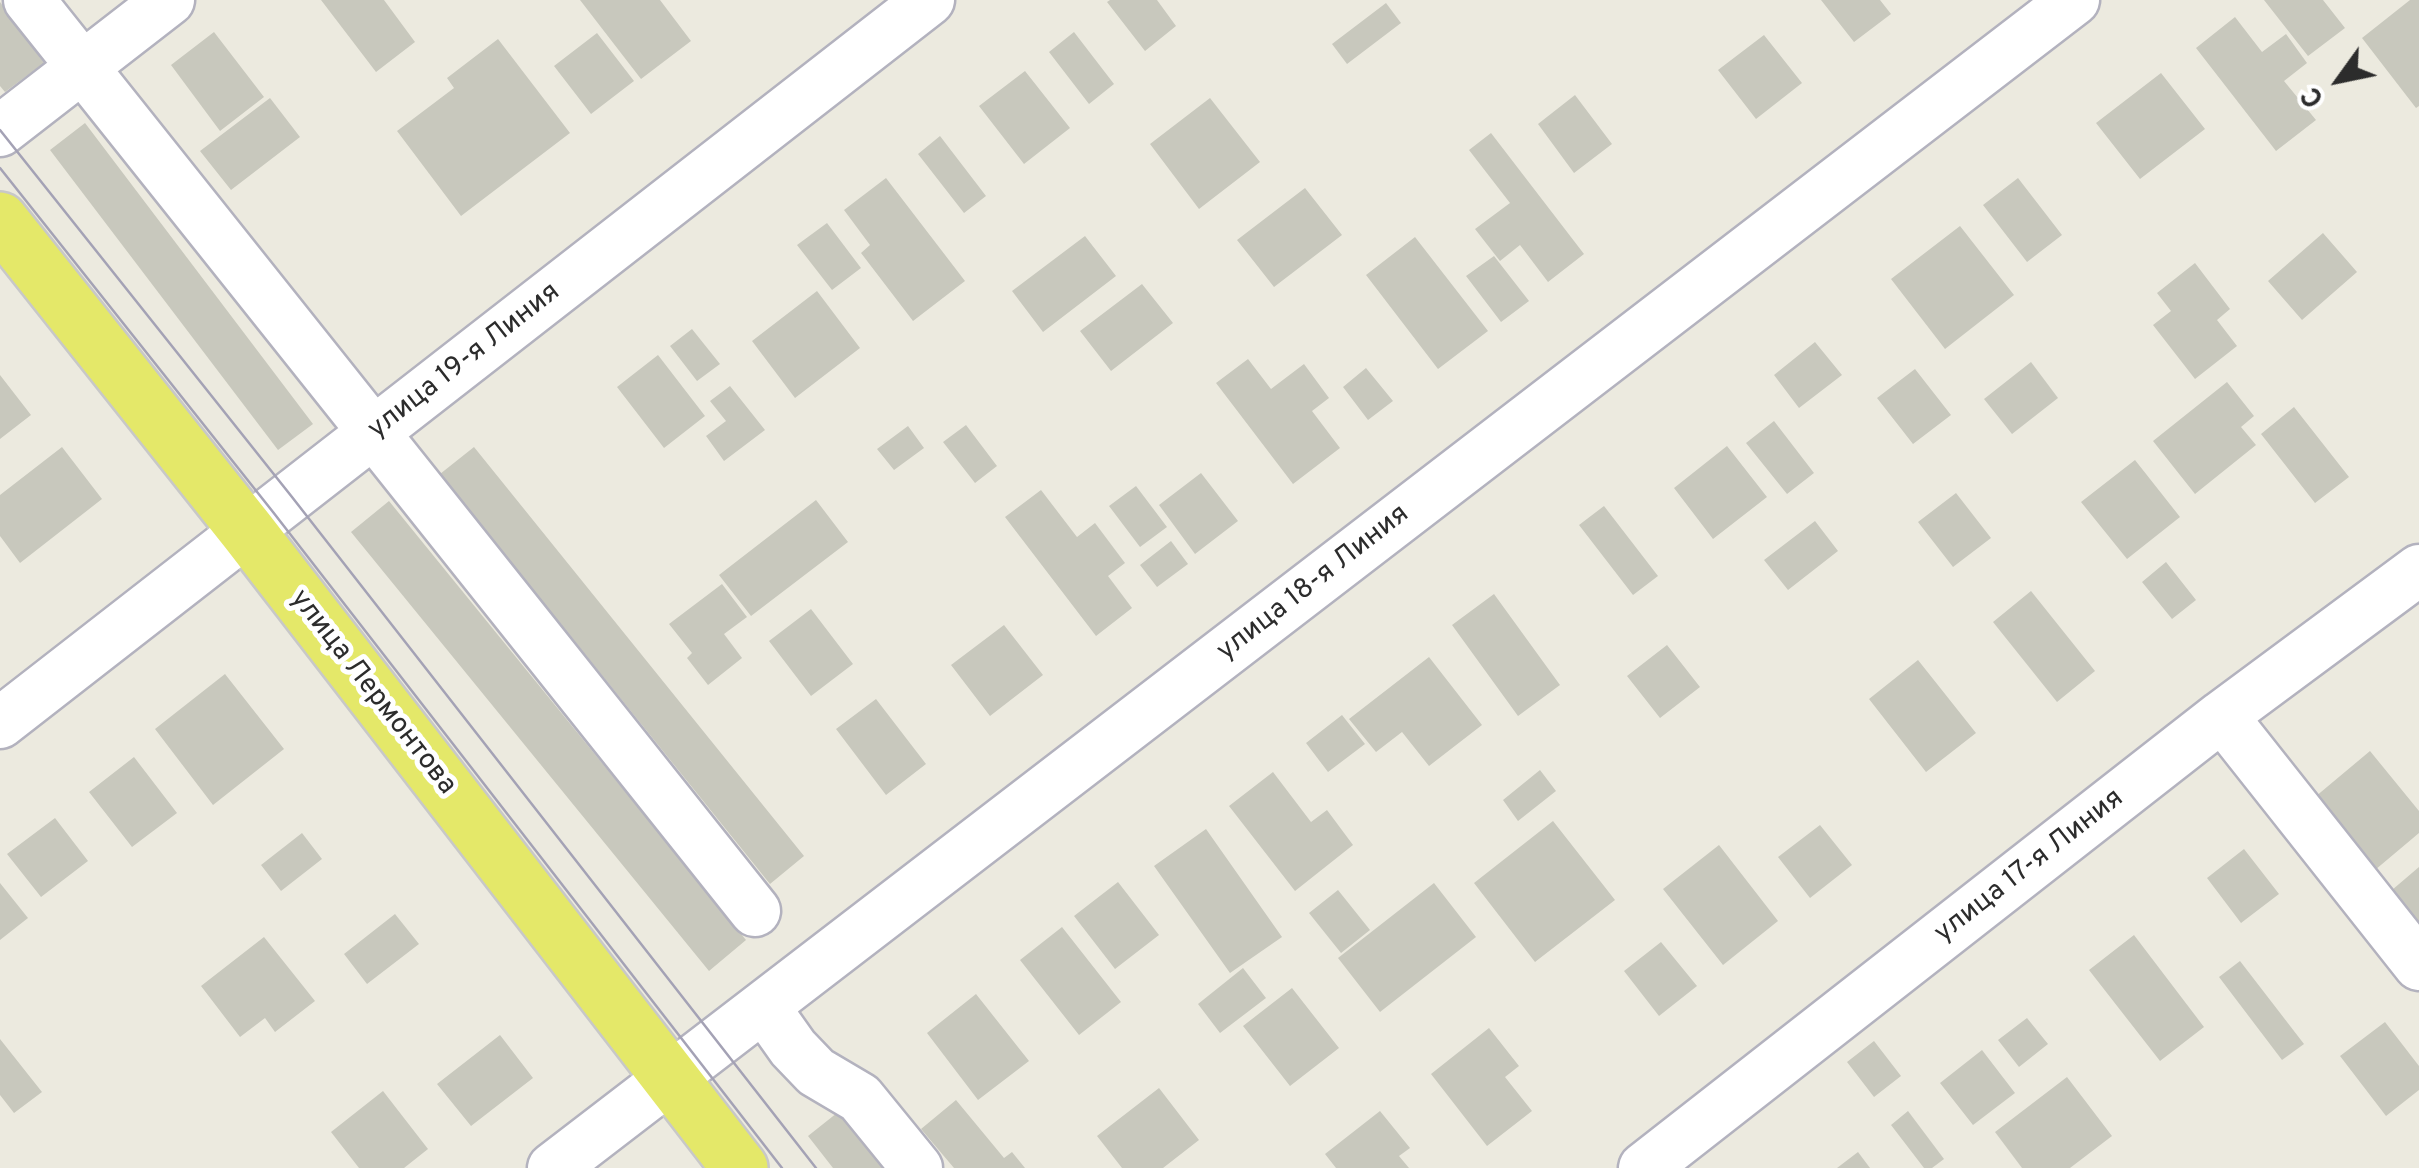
<!DOCTYPE html>
<html>
<head>
<meta charset="utf-8">
<style>
	body { margin:0 }
	#map { position:relative; width:2419px; height:1168px; overflow:hidden; background:#eceadf; font-family:Overpass,sans-serif }
	canvas { display:block }
	.north { position:absolute; left:2289px; top:30px; width:100px; height:100px; -webkit-text-stroke:8px #fff; paint-order:stroke; rotate:237deg; font-size:28px; font-weight:700; line-height:40px; text-align:center; color:#2c2c2c }
	.north::after { content:''; display:block; margin:auto; width:35px; height:45px; background:#2c2c2c; clip-path:polygon(50% 0,100% 100%,50% 72%,0 100%) }
</style>
</head>
<body>
<div id="map">
<canvas width="2419" height="1168"></canvas>
<div class="north">С</div>
</div>
<script>
const c = document.querySelector('canvas').getContext('2d');
c.lineJoin = 'round';
function fillPath(path, color) { c.fillStyle = color; c.fill(path, 'evenodd'); }
function trace(path, color, width, dash) { c.strokeStyle = color; c.lineWidth = width; c.lineCap = dash ? 'butt' : 'round'; c.setLineDash(dash || []); c.stroke(path); }
function drawText(font, color, halo, rows, align = 'center') {
  c.font = font + ' Overpass,sans-serif'; c.lineWidth = 10; c.setLineDash([]); c.textBaseline = 'middle'; c.strokeStyle = halo; c.fillStyle = color; for (const [text, x, y, turn = 0] of rows) {
    c.save(); c.translate(x, y); c.rotate((+turn || 0) * Math.PI / 180); c.textAlign = isNaN(turn) ? turn : align; if (halo) c.strokeText(text, 0, 0); c.fillText(text, 0, 0); c.restore();
  }
}
const building = new Path2D(`
	M321,0H384L415,42L376,72Z
	M580,0H660L691,41L641,79Z
	M1110,0H1157L1176,26L1145,51L1107,2Z
	M1821,0H1880L1891,14L1854,42Z
	M2264,0H2323L2345,28L2308,56Z
	M2410,0H2419V106L2416,108L2362,38Z
	M0,2L44,63L5,92L0,86Z
	M1386,3L1401,23L1347,64L1332,44Z
	M2235,17L2262,52L2286,34L2307,63L2284,81L2316,120L2276,151L2196,48Z
	M214,32L264,97L220,131L171,65Z
	M1074,32L1114,84L1089,104L1049,52Z
	M597,33L634,81L591,114L554,66Z
	M1764,35L1802,83L1756,119L1718,70Z
	M498,39L570,133L461,216L397,131L454,88L447,78Z
	M1025,71L1070,128L1024,164L979,106Z
	M2161,73L2205,129L2140,179L2096,123Z
	M1575,95L1612,144L1574,173L1538,124Z
	M270,98L300,137L231,190L200,151Z
	M1210,98L1260,162L1199,209L1150,144Z
	M85,123L313,424L278,450L50,150Z
	M1491,133L1584,254L1548,282L1520,245L1500,261L1475,229L1510,203L1469,150Z
	M940,136L986,196L964,213L918,154Z
	M886,178L965,281L913,321L861,253L870,245L844,210Z
	M2018,178L2062,235L2027,262L1983,205Z
	M1305,188L1342,235L1274,287L1237,240Z
	M827,223L861,268L832,290L797,245Z
	M1960,226L2014,295L1945,349L1891,279Z
	M2323,233L2357,272L2302,320L2268,281Z
	M1085,236L1116,276L1043,332L1012,291Z
	M1415,237L1488,331L1438,369L1366,275Z
	M1494,256L1529,301L1501,322L1466,276Z
	M2195,263L2230,309L2217,320L2237,346L2195,379L2153,325L2171,311L2157,293Z
	M1142,284L1173,323L1111,371L1080,331Z
	M817,291L860,348L795,398L752,341Z
	M692,329L720,364L697,381L670,346Z
	M1815,342L1842,375L1799,408L1774,375Z
	M658,355L705,416L664,448L617,387Z
	M1248,359L1271,389L1304,364L1329,398L1312,411L1340,448L1293,484L1216,383Z
	M2031,362L2058,398L2012,434L1984,399Z
	M1366,368L1393,401L1368,420L1343,387Z
	M1915,369L1951,415L1913,444L1877,398Z
	M0,375L31,415L0,439Z
	M2227,382L2254,416L2241,427L2256,445L2195,494L2153,441Z
	M730,386L765,430L724,461L706,436L726,421L710,401Z
	M2294,407L2349,477L2315,503L2261,434Z
	M1774,421L1814,473L1787,494L1746,443Z
	M966,425L997,466L975,483L943,442Z
	M908,426L924,448L894,470L877,449Z
	M1727,446L1767,497L1713,539L1674,488Z
	M62,447L102,499L20,563L0,536V495Z
	M474,447L804,856L770,884L440,474Z
	M2135,460L2180,517L2127,559L2081,502Z
	M1201,473L1238,521L1195,554L1159,505Z
	M1136,486L1167,527L1140,547L1109,506Z
	M1041,490L1077,537L1095,523L1125,563L1108,576L1132,608L1096,636L1005,517Z
	M1956,493L1991,538L1953,567L1918,522Z
	M816,500L848,542L751,616L719,575Z
	M389,501L746,940L709,971L351,532Z
	M1604,506L1658,576L1633,595L1579,525Z
	M1815,521L1838,551L1788,590L1764,560Z
	M1171,541L1188,564L1157,587L1140,565Z
	M2166,562L2196,600L2172,619L2142,582Z
	M722,584L747,617L724,634L742,658L708,685L687,658L692,653L669,624Z
	M2031,591L2095,671L2057,702L1993,622Z
	M1494,594L1560,685L1518,716L1452,625Z
	M811,609L853,664L811,696L769,641Z
	M1004,625L1043,675L990,716L951,665Z
	M1667,645L1700,687L1660,718L1627,676Z
	M1429,657L1482,725L1429,766L1402,732L1376,752L1349,719Z
	M1918,660L1976,733L1926,772L1869,699Z
	M225,674L284,749L213,805L155,729Z
	M876,699L926,764L886,795L836,729Z
	M1342,715L1365,744L1328,772L1306,743Z
	M2370,751L2419,811V833L2375,870L2315,797Z
	M134,757L177,813L132,847L89,792Z
	M1540,770L1556,791L1518,821L1503,800Z
	M1273,772L1311,822L1327,810L1353,845L1295,891L1229,806Z
	M55,818L88,861L41,897L7,854Z
	M1553,821L1615,900L1535,962L1474,883Z
	M1820,825L1852,865L1810,898L1778,857Z
	M1206,829L1282,937L1230,973L1154,866Z
	M302,833L322,859L281,891L261,865Z
	M1719,845L1778,921L1723,965L1663,889Z
	M2244,849L2279,894L2241,923L2207,878Z
	M2419,867V923L2392,890Z
	M1118,882L1159,935L1115,969L1074,916Z
	M0,883L28,918L0,940Z
	M1434,883L1476,937L1380,1012L1338,958Z
	M1338,890L1370,930L1341,953L1309,913Z
	M395,914L419,944L367,984L344,954Z
	M1062,927L1121,1002L1079,1035L1020,960Z
	M2134,935L2204,1027L2160,1061L2089,970Z
	M264,937L315,1001L275,1032L265,1018L240,1037L201,986Z
	M1661,942L1697,986L1659,1016L1624,971Z
	M2240,961L2304,1044L2282,1060L2219,977Z
	M1243,968L1266,998L1220,1033L1198,1004Z
	M1292,988L1339,1048L1290,1086L1243,1026Z
	M976,994L1029,1061L978,1100L927,1033Z
	M2027,1018L2048,1044L2019,1067L1998,1040Z
	M2385,1022L2419,1066V1090L2386,1116L2340,1056Z
	M1489,1028L1519,1066L1505,1077L1532,1111L1487,1146L1431,1074Z
	M500,1035L533,1078L471,1126L437,1084Z
	M0,1039L42,1092L14,1113L0,1095Z
	M1874,1041L1901,1076L1874,1097L1847,1062Z
	M1982,1050L2015,1093L1973,1125L1940,1083Z
	M2067,1077L2112,1136L2070,1168H2022L1995,1132Z
	M1159,1088L1199,1140L1163,1168H1122L1097,1136Z
	M383,1091L428,1149L404,1168H359L331,1132Z
	M956,1100L1004,1158L1012,1152L1025,1168H954L921,1129Z
	M842,1109L889,1168H833L808,1136Z
	M1380,1111L1410,1148L1399,1156L1409,1168H1336L1325,1154Z
	M1908,1111L1944,1159L1932,1168H1924L1891,1125Z
	M1858,1152L1870,1168H1837Z`);
const minor = new Path2D(`
	M29,0L755,911
	M0,131L169,0
	M2222,716L2419,965
	M0,723L929,0
	M764,1007L793,1048L816,1072L860,1098L917,1168
	M553,1168L2074,0
	M1644,1168L2222,716L2419,570`);
const major = new Path2D(`
	M0,220L248,532L740,1168`);
const tram = new Path2D(`
	M0,130L292,497L816,1168
	M0,168L273,512L782,1168`);
const streetNames = [
	["улица 19-я Линия",465,362,-38],
	["улица 18-я Линия",1314,584,-38],
	["улица Лермонтова",372,693,52],
	["улица 17-я Линия",2030,867,-38]
];
fillPath(building, '#c8c8bd');
trace(minor, '#b3b2be', 55);
trace(major, '#c8c8c8', 60);
trace(minor, '#fff', 50);
trace(major, '#e4e869', 55);
trace(tram, '#a4a2b5', 2.5);
drawText('28px', '#2c2c2c', '#fff', streetNames);
</script>
</body>
</html>
